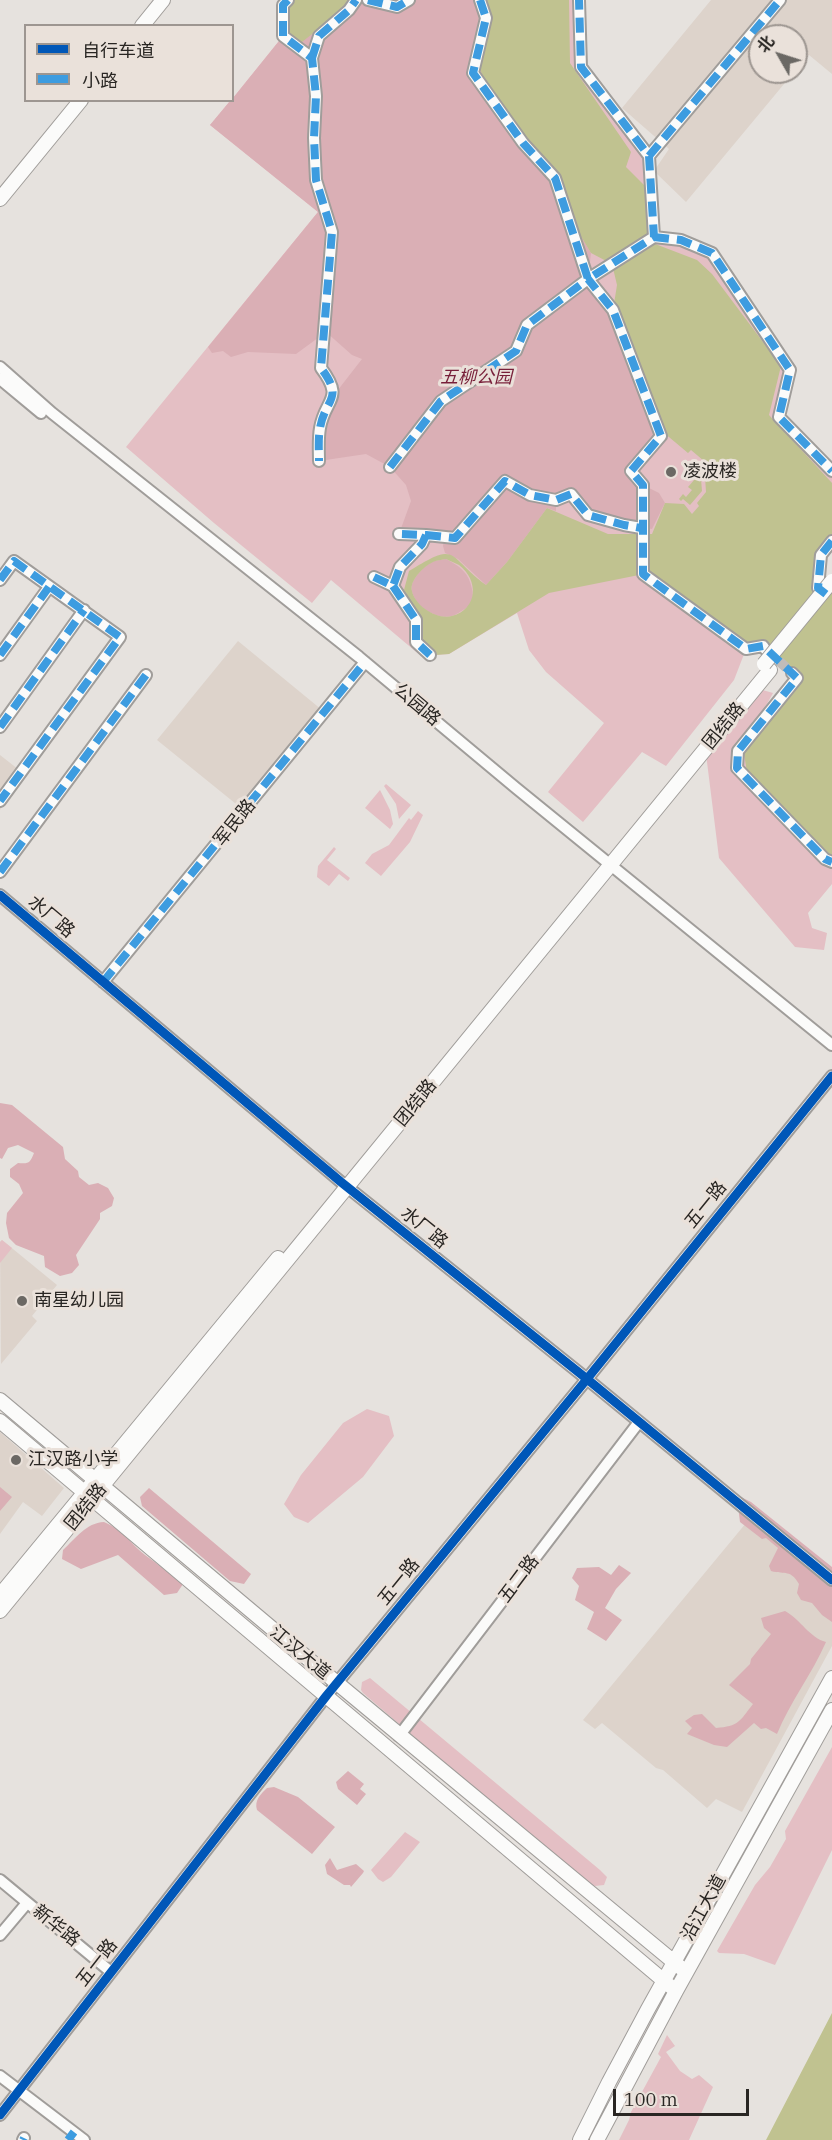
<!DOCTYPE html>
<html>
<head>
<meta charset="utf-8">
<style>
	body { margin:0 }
	#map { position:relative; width:832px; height:2140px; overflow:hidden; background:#e6e2de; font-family:"IBM Plex Serif","Noto Sans SC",serif }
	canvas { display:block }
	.legend { position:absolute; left:24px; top:24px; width:210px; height:78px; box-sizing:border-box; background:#eae1da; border:2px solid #9d9691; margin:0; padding:8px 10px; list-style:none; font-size:18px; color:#292623 }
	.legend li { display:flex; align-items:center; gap:12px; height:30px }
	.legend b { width:30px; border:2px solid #9d9691 }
	.north { position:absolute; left:748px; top:24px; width:60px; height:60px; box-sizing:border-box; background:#eae1da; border:2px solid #9d9691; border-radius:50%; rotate:309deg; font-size:16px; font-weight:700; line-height:24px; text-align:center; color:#292623 }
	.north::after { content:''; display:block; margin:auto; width:21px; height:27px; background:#6b6864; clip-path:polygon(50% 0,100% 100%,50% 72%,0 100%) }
	.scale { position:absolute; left:613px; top:2089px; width:136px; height:27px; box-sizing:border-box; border:3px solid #292623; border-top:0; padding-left:8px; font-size:18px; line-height:21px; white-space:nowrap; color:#292623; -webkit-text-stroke:4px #eae1da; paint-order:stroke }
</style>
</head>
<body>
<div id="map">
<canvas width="832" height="2140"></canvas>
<ul class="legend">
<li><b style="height:8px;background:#0057b8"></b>自行车道</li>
<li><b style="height:8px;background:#3d9ce0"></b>小路</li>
</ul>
<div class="north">北</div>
<div class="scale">100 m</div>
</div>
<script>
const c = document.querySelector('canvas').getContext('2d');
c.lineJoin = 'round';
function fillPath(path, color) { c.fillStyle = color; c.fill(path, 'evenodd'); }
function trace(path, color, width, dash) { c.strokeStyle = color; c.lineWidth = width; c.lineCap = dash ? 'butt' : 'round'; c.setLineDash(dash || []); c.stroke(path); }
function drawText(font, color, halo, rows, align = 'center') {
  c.font = font + ' "IBM Plex Serif","Noto Sans SC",serif'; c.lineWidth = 6; c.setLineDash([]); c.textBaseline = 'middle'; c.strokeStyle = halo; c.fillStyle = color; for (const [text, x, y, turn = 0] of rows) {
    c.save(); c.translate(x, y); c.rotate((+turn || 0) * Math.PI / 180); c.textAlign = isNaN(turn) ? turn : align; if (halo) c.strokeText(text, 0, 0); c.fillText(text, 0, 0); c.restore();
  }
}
const built = new Path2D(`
	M711,0H832V74L809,55L796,70V36H760V72H794L686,202L654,171L669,149L622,108Z
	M238,641L322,710L241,808L157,740Z
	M0,755L23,773L0,810Z
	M2,1240L57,1285L32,1316L37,1321L1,1364L0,1242Z
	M0,1432L64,1488L42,1516L23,1502L0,1534Z
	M751,1517L832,1585V1646L742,1812L716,1799L707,1808L663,1770L656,1768L602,1723L595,1729L583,1720Z`);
const green = new Path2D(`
	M288,0H579L581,67L649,156L654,237L704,252L786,362L779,417L832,471V539L816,563L818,588L832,594V884L808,913L812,928L827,933L824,950L795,947L719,858L706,754L759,689L773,693L747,740L793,675L763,646L746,649L734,680L666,766L642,752L583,822L548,792L604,723L546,672L529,650L517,613L449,654L421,656L331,580L312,603L214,523L126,447L318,212L210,125L230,101L232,100L233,98L283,36Z
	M386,784L411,805L399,819L396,804L384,786Z
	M380,790L390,810L393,824L390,829L365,808Z
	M418,811L423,815L410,842L381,876L365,863L372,854L389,845L409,818L411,820Z
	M334,847L336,849L327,860L350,878L348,881L339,874L329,886L317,877L318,866Z
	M2,1240L12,1248L0,1263V1242Z
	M367,1409L389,1416L394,1436L363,1477L308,1523L294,1517L284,1504L301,1475L343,1423Z
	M370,1678L600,1870L607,1877L604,1885L595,1886L584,1883L363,1693L361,1690L362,1682Z
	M832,1747V1850L775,1965L744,1954L719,1953L717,1951L755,1885L770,1867L786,1839L785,1831Z
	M405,1832L420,1842L391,1877L383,1882L378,1879L371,1870Z
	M667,2035L675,2046L666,2052L680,2071L692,2079L699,2075L713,2087L689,2140H619L629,2120L631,2112L661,2057L658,2054Z`);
const forest = new Path2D(`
	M356,0H485L492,16L479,68L560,178L559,200L591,253L588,279L613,310L661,436L631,472L643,485L659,493L665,503L652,529L624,525L588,515L571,495L556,501V511L547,508L507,562L486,585L458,559L445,553L443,546L444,540L399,534L411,501L406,485L390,467L366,454L319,461L320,428L334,395L362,359L352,355L326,332L296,354L248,352L231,357L223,351L212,353L208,347L318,212L210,125L230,101L232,100L233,98L283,36Z
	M446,559C460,566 469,573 472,589C474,598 472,605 465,609C461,611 456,615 452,616C437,620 415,607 412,591C409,581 424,566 432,562C436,560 442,560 446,559Z
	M0,1103L12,1105L63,1147L65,1159L78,1171L79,1177L89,1185L98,1183L108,1188L114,1198L112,1206L100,1213V1219L76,1255L79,1265L72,1273L60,1276L45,1267L44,1256L16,1245L9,1238L6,1223L7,1213L23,1193L19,1184L10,1177V1169L18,1163C29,1164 30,1163 34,1153L18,1145L8,1148L2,1159L0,1158Z
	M0,1487L12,1497L0,1511Z
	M149,1488L251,1574L244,1584L230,1581L142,1506L140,1497Z
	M741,1497L751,1502L832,1567V1622L822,1615L812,1603L801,1600L797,1593L799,1584C790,1569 786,1575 771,1571L769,1566L778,1548L766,1538L762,1539L740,1522L737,1498Z
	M104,1522C125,1531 129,1542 145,1555C158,1564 170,1574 183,1584L177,1593L164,1595L118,1555L81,1569L62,1559L63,1550C76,1538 86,1523 104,1522Z
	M619,1565L631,1573L616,1589L605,1608L622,1620L606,1641L587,1629L594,1612L575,1600L579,1586L572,1578L577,1568L599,1567L611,1575Z
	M785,1611C801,1620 810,1638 826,1642C812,1674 790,1702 777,1734L766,1728L761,1729L754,1723L727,1747L714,1745L687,1734L692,1728L685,1721L694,1715L702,1714L716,1728C739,1726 739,1722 753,1704L729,1685L750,1664L751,1659L771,1634L764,1628L761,1618Z
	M348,1771L364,1784L360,1789L366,1794L357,1805L338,1789L336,1782Z
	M274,1787L298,1797L335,1827L312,1854L257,1810C254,1800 261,1794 267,1788Z
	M330,1858L337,1870L356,1864L364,1871L363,1873L351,1887L350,1885H344L327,1874L325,1865Z`);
const water = new Path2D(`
	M290,0H356L298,45L283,36V5Z
	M485,0H569L570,63L631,152L626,167L645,186L650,242L697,260L712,274L781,366L769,415L832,483V539L816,563L818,588L832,594V856L825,853L747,772L743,748L800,681L763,646L746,649L649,573L549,593L449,654L421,656L422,619L404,590L409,571C459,540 446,555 486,585L507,562L547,508L608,534H652L665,503L684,504L692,514L699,506L697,503L706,492L704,461L691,450L688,453L663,432L613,310L617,285L612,264L591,253L559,200L560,178L495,100L479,68L492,16ZM446,559C450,561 455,563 459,565C479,580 478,609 452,616C437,620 415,606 412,591C409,581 424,566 433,562C437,560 442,560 446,559Z
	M695,479H701L702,491L690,505L683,499L681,501L679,499L683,494L686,497L692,490L688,487Z
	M832,2013V2140H766Z`);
const minorTunnel = new Path2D(`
	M768,651L792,673`);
const minor = new Path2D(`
	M288,0L283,5V36L312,58L316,96L314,138L316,180L332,232L321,368C345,400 325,398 320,428C318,439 319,451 319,461
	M368,0L397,7L409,0
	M480,0L486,18L473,73L523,143L555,178L588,279L654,237L649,156L581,67L579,0
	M312,58L319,36L349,10L356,0
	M649,156L780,0
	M654,237L681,240L712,253L790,370L779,417L832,471
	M0,367L52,413L359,657L516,788L832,1045
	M0,379L41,413
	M390,467L441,401L516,351L527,325L588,279L613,310L661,436L631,471L643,485V574L746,649L763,646L765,649
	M426,535L455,538L505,481L530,495L556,500L571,494L588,515L624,525L641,528
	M374,577L393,586L400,567L422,544L426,535L399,534
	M0,580L14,561L120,637L0,801
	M393,586L416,620V642L430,655
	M818,588L821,555L832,541
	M0,655L49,587
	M792,673L797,678L738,751L737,768L825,859L832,862
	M0,727L84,610
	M0,872L146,675
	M0,895L341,1182L587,1379L832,1580
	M103,982L365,662
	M399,1736L639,1422
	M0,1880L111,1972
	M0,1935L27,1903
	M0,2076L84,2140
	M0,2115L327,1695L587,1379L832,1076
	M23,2140L24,2138`);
const major = new Path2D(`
	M142,26L163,0
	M0,199L81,100
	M0,1400L337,1683L686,1972
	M0,1421L676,1991
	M0,1595L278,1258
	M0,1611L770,670
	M580,2140L609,2082L648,2009L832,1678
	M597,2140L676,1991L832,1710`);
const majorBridge = new Path2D(`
	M764,664L832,581`);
const quiet = new Path2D(`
	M288,0L283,5V36L312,58L316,96L314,138L316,180L332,232L321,368C345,400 325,398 320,428C318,439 319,451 319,461
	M368,0L397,7L409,0
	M480,0L486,18L473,73L523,143L555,178L588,279L654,237L649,156L581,67L579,0
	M312,58L319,36L349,10L356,0
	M649,156L780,0
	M654,237L681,240L712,253L790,370L779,417L832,471
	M390,467L441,401L516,351L527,325L588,279L613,310L661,436L631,471L643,485V574L746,649L763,646L797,678L738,751L737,768L825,859L832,862
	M426,535L455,538L505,481L530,495L556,500L571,494L588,515L624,525L641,528
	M832,541L821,555L818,588L832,599
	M374,577L393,586L400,567L422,544L426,535L399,534
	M0,580L14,561L120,637L0,801
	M393,586L416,620V642L430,655
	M0,655L49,587
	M0,727L84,610
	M0,872L146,675
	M103,982L365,662
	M23,2140L24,2138
	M68,2140L74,2132`);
const cycleway = new Path2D(`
	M0,895L341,1182L587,1379L832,1580
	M0,2115L327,1695L587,1379L832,1076`);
const markers = [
	[671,472,6,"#6b6864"],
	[22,1301,6,"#6b6864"],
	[16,1460,6,"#6b6864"]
];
const parkNames = [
	["五柳公园",476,378]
];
const poiNames = [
	["凌波楼",683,472],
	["南星幼儿园",34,1301],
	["江汉路小学",28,1460]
];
const streetNames = [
	["公园路",417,705,40],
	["团结路",724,726,-51],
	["军民路",235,823,-51],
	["水厂路",51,917,40],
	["团结路",416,1103,-51],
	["五一路",706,1205,-51],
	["水厂路",424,1228,39],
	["团结路",86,1507,-51],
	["五二路",519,1579,-53],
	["五一路",399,1582,-51],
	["江汉大道",300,1653,40],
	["沿江大道",704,1908,-61],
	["新华路",56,1926,39],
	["五一路",97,1963,-52]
];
fillPath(built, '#ddd3cb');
fillPath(green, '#e4bfc4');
fillPath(forest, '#daafb5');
fillPath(water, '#c0c290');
trace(minorTunnel, '#c0bcb9', 10, [10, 5]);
trace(minor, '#a09d9a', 14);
trace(major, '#a09d9a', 16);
trace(minor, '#fbfbfa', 10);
trace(major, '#fbfbfa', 14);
trace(majorBridge, '#a09d9a', 16, []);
trace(majorBridge, '#fbfbfa', 14);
trace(quiet, '#3d9ce0', 8, [15, 8]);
trace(cycleway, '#0057b8', 9);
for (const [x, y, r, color] of markers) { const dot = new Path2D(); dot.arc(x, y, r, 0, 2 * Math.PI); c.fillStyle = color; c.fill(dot); trace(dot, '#eae1da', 2); }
drawText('italic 18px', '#781f39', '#eae1da', parkNames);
drawText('18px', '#292623', '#eae1da', poiNames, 'left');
drawText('18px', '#292623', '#eae1da', streetNames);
</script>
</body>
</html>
